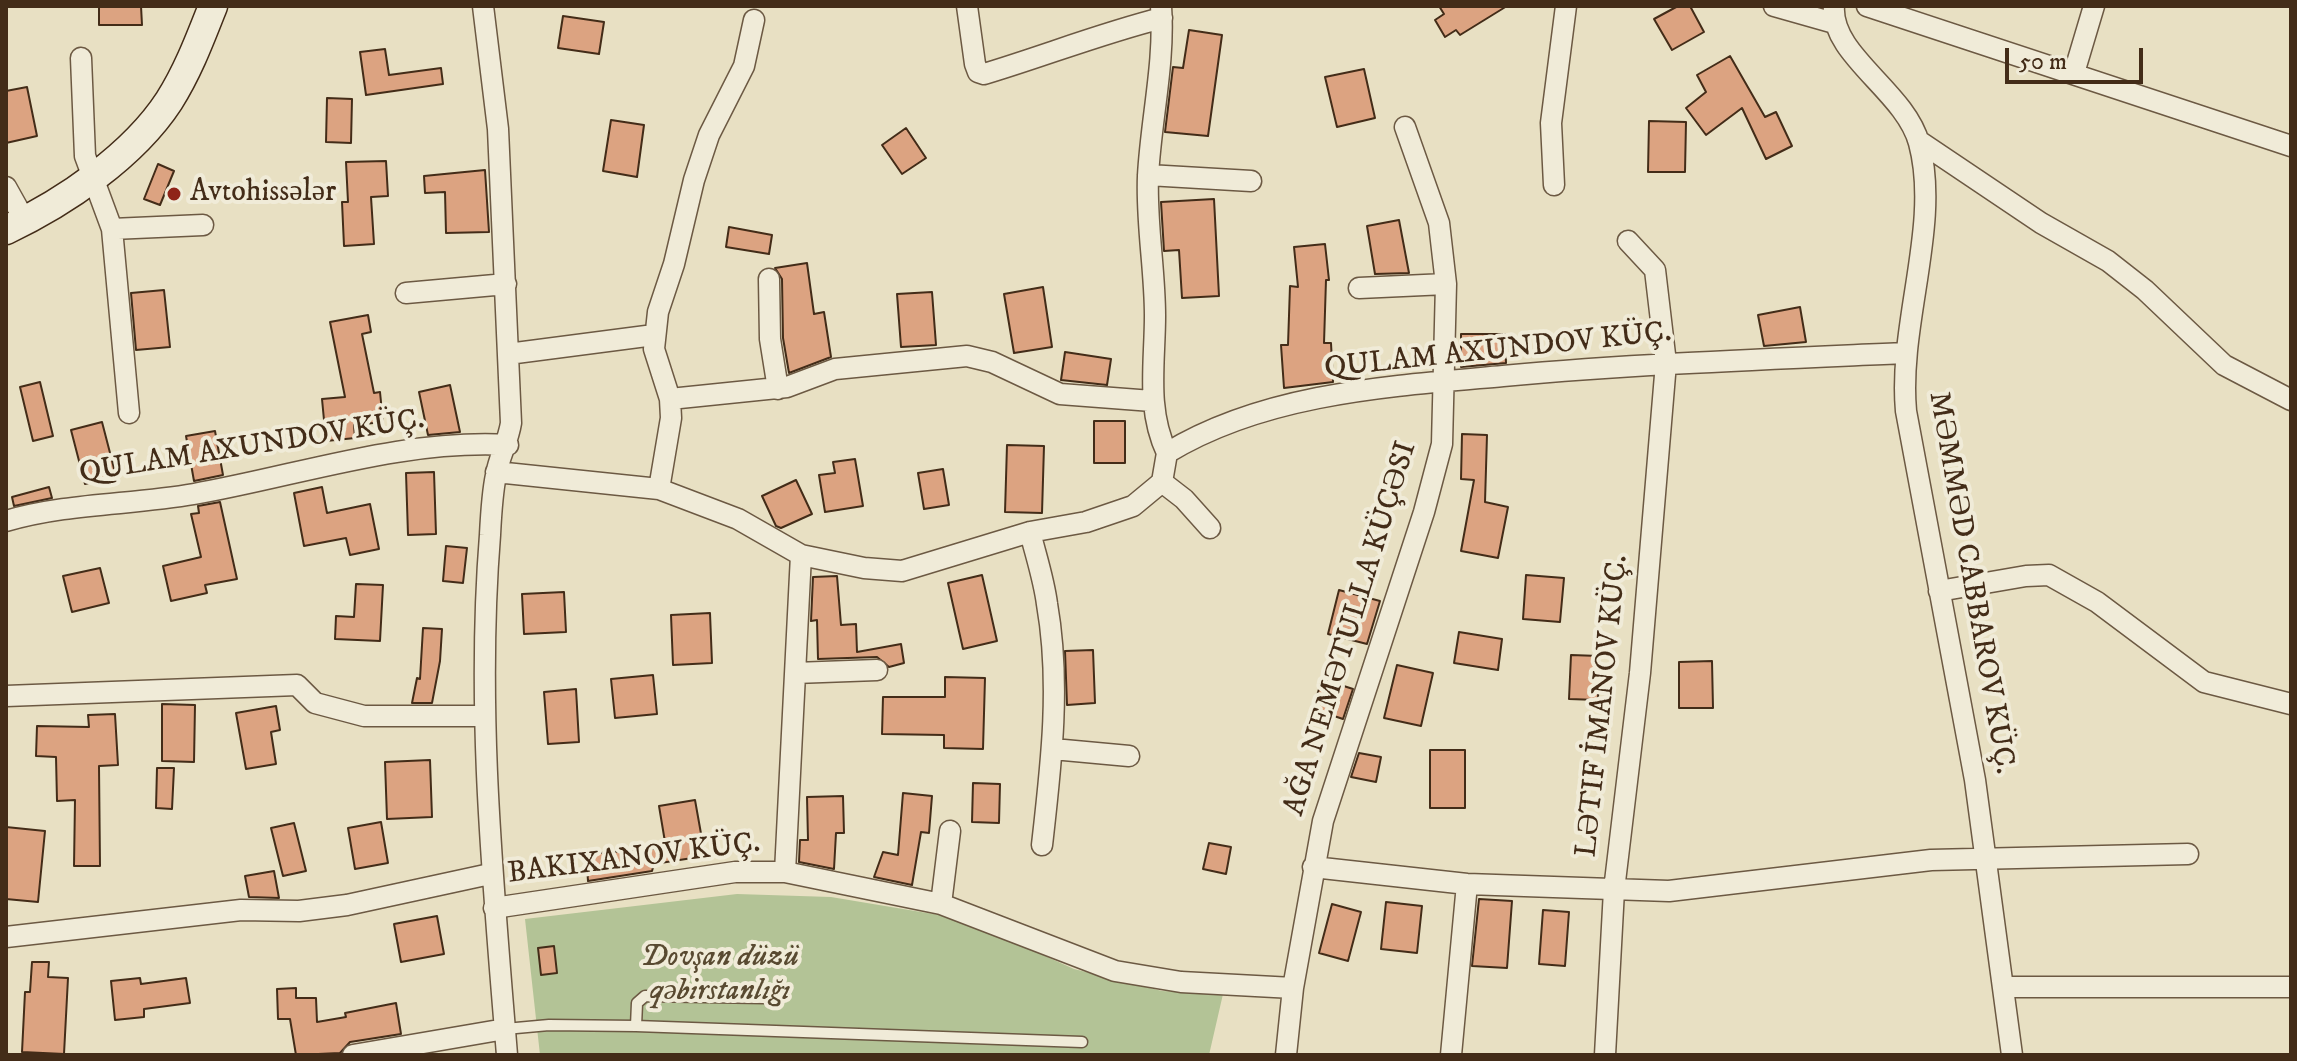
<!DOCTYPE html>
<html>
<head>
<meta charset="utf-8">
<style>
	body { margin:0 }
	#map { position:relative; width:2297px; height:1061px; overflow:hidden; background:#e8e0c3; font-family:"IM FELL DW Pica",serif }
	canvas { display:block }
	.frame { position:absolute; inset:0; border:8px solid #432c18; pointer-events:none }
	.scale { position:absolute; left:2005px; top:48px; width:138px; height:36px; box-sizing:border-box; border:4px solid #432c18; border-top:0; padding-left:10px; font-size:24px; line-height:28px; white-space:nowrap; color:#432c18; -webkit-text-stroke:6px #f0ebd8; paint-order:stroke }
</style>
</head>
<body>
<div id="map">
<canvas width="2297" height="1061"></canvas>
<div class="frame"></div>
<div class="scale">50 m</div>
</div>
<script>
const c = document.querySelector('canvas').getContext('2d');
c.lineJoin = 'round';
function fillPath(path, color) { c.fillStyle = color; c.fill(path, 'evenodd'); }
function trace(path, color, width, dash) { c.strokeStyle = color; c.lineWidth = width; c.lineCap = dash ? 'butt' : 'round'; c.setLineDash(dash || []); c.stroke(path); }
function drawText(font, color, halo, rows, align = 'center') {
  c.font = font + ' "IM FELL DW Pica",serif'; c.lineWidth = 8; c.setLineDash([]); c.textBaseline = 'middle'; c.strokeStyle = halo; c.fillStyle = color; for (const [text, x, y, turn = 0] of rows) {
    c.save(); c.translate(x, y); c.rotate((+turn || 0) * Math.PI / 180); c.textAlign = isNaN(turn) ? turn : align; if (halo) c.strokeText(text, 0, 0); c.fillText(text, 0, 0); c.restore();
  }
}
const green = new Path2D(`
	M737,894L831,897L963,919L1074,969L1162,991L1223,994L1209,1055H540L525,919Z`);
const building = new Path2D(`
	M99,6H141L142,25H99Z
	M1439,6H1507L1460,35L1456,30L1445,37L1435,20L1444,14Z
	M1678,6H1690L1704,32L1672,50L1654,19Z
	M563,16L604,22L599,54L558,48Z
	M1189,30L1222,35L1208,136L1165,132L1173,67L1183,68Z
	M385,49L389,75L441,68L443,84L366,95L360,52Z
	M1730,56L1765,117L1776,112L1792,146L1766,159L1742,108L1706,135L1686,108L1706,92L1697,75Z
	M1364,69L1375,118L1337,127L1325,77Z
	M27,87L37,136L6,143V91Z
	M327,98L352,99L351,143L326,142Z
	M611,120L644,125L637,177L603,171Z
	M1649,121L1686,122L1685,172H1648Z
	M906,128L926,158L902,174L882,145Z
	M386,161L388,196L371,197L374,244L344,246L342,202H348L346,162Z
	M158,164L174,171L160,205L144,199Z
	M485,170L489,232L446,233L445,192L425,193L424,176Z
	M1214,199L1219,296L1182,298L1179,250L1164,251L1161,202Z
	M1399,220L1409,273L1375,274L1367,226Z
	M729,227L772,235L769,254L726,247Z
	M1325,244L1329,280H1326L1324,343H1331L1333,382L1284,388L1281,345H1288L1290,286L1298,287L1294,247Z
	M807,263L814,314L824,312L831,357L789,373L783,338L782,279L775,268Z
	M1043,287L1052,347L1014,353L1004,294Z
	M164,290L170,347L136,350L131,293Z
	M932,292L936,345L901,347L897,294Z
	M1800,307L1806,342L1764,346L1758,315Z
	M368,315L371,332L362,334L374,393L380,392L383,422L354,425L355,438L326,441L322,399L345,397L330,322Z
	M1461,334H1505L1506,363L1461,367Z
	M1065,352L1111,359L1107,385L1061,380Z
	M40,382L53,436L33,441L20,387Z
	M450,385L460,432L428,435L419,392Z
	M1094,421H1125V463H1094Z
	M102,422L116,476L85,484L71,430Z
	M215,431L223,475L194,481L186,436Z
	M1462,434L1487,435L1485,502L1508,507L1498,558L1461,551L1474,480L1461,479Z
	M1007,445L1044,446L1042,513L1005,512Z
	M855,459L863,506L825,512L819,475L835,473L833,462Z
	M943,469L949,505L924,509L918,473Z
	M434,472L436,534L408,535L406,473Z
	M796,480L812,514L781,528L776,526L762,496Z
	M49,487L52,498L14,506L12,497Z
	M322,487L327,513L370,504L379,549L350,555L346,538L304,546L294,493Z
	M220,502L237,579L205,585L207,593L171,601L163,566L201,557L191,514L199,513L198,506Z
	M446,546L467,548L463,583L443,581Z
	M100,568L109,603L72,612L63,576Z
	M982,575L997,641L963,649L948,583Z
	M1526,575L1564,578L1560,622L1523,619Z
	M837,576L841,625L856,624L857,652L901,644L904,663L889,667L877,657L818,659L817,620L811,621L813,577Z
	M356,584L383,585L380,641L335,639L336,616L354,617Z
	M1339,590L1380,601L1367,644L1328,634Z
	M564,592L566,632L524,634L522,594Z
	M710,613L712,663L673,665L671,615Z
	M423,628L442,629L440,661L432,703H412L417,678L420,679Z
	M1459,632L1502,639L1498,670L1454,663Z
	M1093,650L1095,703L1067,705L1065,651Z
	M1571,655L1599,656L1598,700L1569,699Z
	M1712,661L1713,708H1679V662Z
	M1397,665L1433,673L1421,726L1384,718Z
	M653,675L657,714L615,718L611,679Z
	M945,677L985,678L983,749L944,748V735L882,734L883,697H945Z
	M1322,679L1353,689L1343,719L1313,709Z
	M576,689L579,742L548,744L544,692Z
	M162,704L195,705L194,762L162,761Z
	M276,706L280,730L271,732L276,764L246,769L236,713Z
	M115,714L118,765L99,766L100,866H74L75,800L57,801L56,757L36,756L37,726L89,727L88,715Z
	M1430,750H1465V808H1430Z
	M1359,753L1381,757L1376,782L1351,777Z
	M430,760L432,817L387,819L385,762Z
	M157,768H174L172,809L156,808Z
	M973,783L1000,784L999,823L972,822Z
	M903,793L932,796L929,833L921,832L912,885L874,877L883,852L898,855Z
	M843,796L844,833H836L834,869L799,862L800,840H808L807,797Z
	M695,800L705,856L654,864L652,871L588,881L586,854L666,848L659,806Z
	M381,822L388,863L355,869L348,828Z
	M294,823L306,871L283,876L271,828Z
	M6,827L45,831L38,902L6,899Z
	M1209,843L1231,847L1226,874L1203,869Z
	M274,871L279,898L249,897L245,876Z
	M1479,899L1512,901L1507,968L1472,966Z
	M1386,902L1422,906L1417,953L1381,949Z
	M1332,904L1361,912L1348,961L1319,953Z
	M1543,910L1569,912L1565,966L1539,964Z
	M437,916L444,954L401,962L394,924Z
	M554,946L557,973L541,975L538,948Z
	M32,962H49L48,977L68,978L64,1054L22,1052L25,992H30Z
	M140,978L141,984L186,978L190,1003L144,1009V1017L115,1020L111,981Z
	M296,988V998H316L317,1022L346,1017L345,1013L396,1003L401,1034L350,1042L340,1053L296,1055L290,1019H278L277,989Z`);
const service = new Path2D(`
	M636,1026L637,1003L645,996L765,998
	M505,1029L549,1025L636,1026L1082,1042`);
const minor = new Path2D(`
	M483,6L498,129L511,423C508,442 499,457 496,475C492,494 491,515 490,535C476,710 493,881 507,1055
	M967,6L975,64L978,72L984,74C1044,56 1102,33 1162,18
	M1161,6C1165,63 1151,119 1148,176C1146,223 1155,269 1155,316C1155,363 1146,409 1167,453
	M1774,6L1834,23
	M1834,6C1830,55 1905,91 1919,143C1941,225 1898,323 1906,411L1975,780L2012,1055
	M1867,6L2291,146
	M81,58L85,156L112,229L129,413
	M2074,73L2094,6
	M1919,141L2041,223L2108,261L2145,290L2224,365L2291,400
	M1148,175L1251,181
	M1554,185L1551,123L1566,6
	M6,187L25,221
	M112,229L203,225
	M769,279L770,339L778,389
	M1359,288L1446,284
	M406,293L506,284
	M508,354L654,335
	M670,399L787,387L835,369L967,356L992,362L1060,394L1152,401
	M496,472L659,489L738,519L801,555L864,568L902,571L1030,532L1086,522L1133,506L1162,482L1167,453C1265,393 1391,386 1503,376C1636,364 1770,359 1904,353
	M1162,482L1184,499L1210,528
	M659,489L671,418L670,399L654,349L658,312L674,264L694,180L709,135L744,66L754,20
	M6,521C68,503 131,505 194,494C297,476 402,439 508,445
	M1030,532C1036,556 1044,580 1047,604C1061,684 1051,766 1042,845
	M1939,591L2026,576L2049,575L2097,602L2204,682L2291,704
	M795,673L877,670
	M6,696L297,685L315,703L364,716H482
	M1053,749L1129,756
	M1313,867L1467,884L1669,891L1931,860L2188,854
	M785,872L801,555
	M941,904L950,831
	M494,908L735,872H785L941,904L1115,971L1181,982L1293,988
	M6,937L241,910L299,911L347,905L490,874
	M2004,987H2291
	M353,1055L505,1029
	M1286,1055L1293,988L1323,821L1424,512L1442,444L1446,284L1439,223L1405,127
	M1451,1055L1467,884
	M1605,1055L1614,890L1640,673L1666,363L1655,270L1628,241`);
const secondary = new Path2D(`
	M6,230C65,202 133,156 169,101C188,71 200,39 213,6`);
const markers = [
	[174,194,8,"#8f2418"]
];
const poiNames = [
	["Avtohissələr",190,194]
];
const streetNames = [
	["QULAM AXUNDOV KÜÇ.",1498,352,-6],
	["QULAM AXUNDOV KÜÇ.",252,448,-9],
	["MƏMMƏD CABBAROV KÜÇ.",1970,583,80],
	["AĞA NEMƏTULLA KÜÇƏSI",1352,629,-73],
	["LƏTIF İMANOV KÜÇ.",1604,706,-84],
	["BAKIXANOV KÜÇ.",634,860,-7]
];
const parkNames = [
	["Dovşan düzü",720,959],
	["qəbirstanlığı",720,993]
];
fillPath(green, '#b3c396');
fillPath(building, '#dca381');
trace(building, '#432c18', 2);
trace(service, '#6c5943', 13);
trace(minor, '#6c5943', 23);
trace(secondary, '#432c18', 31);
trace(service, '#f0ebd8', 10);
trace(minor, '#f0ebd8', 20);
trace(secondary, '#f0ebd8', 28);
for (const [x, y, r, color] of markers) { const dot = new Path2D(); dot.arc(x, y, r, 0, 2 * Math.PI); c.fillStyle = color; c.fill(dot); trace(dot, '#f0ebd8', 3); }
drawText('30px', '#432c18', '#f0ebd8', poiNames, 'left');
drawText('30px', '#432c18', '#f0ebd8', streetNames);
drawText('italic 30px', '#594a31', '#f0ebd8', parkNames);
</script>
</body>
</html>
